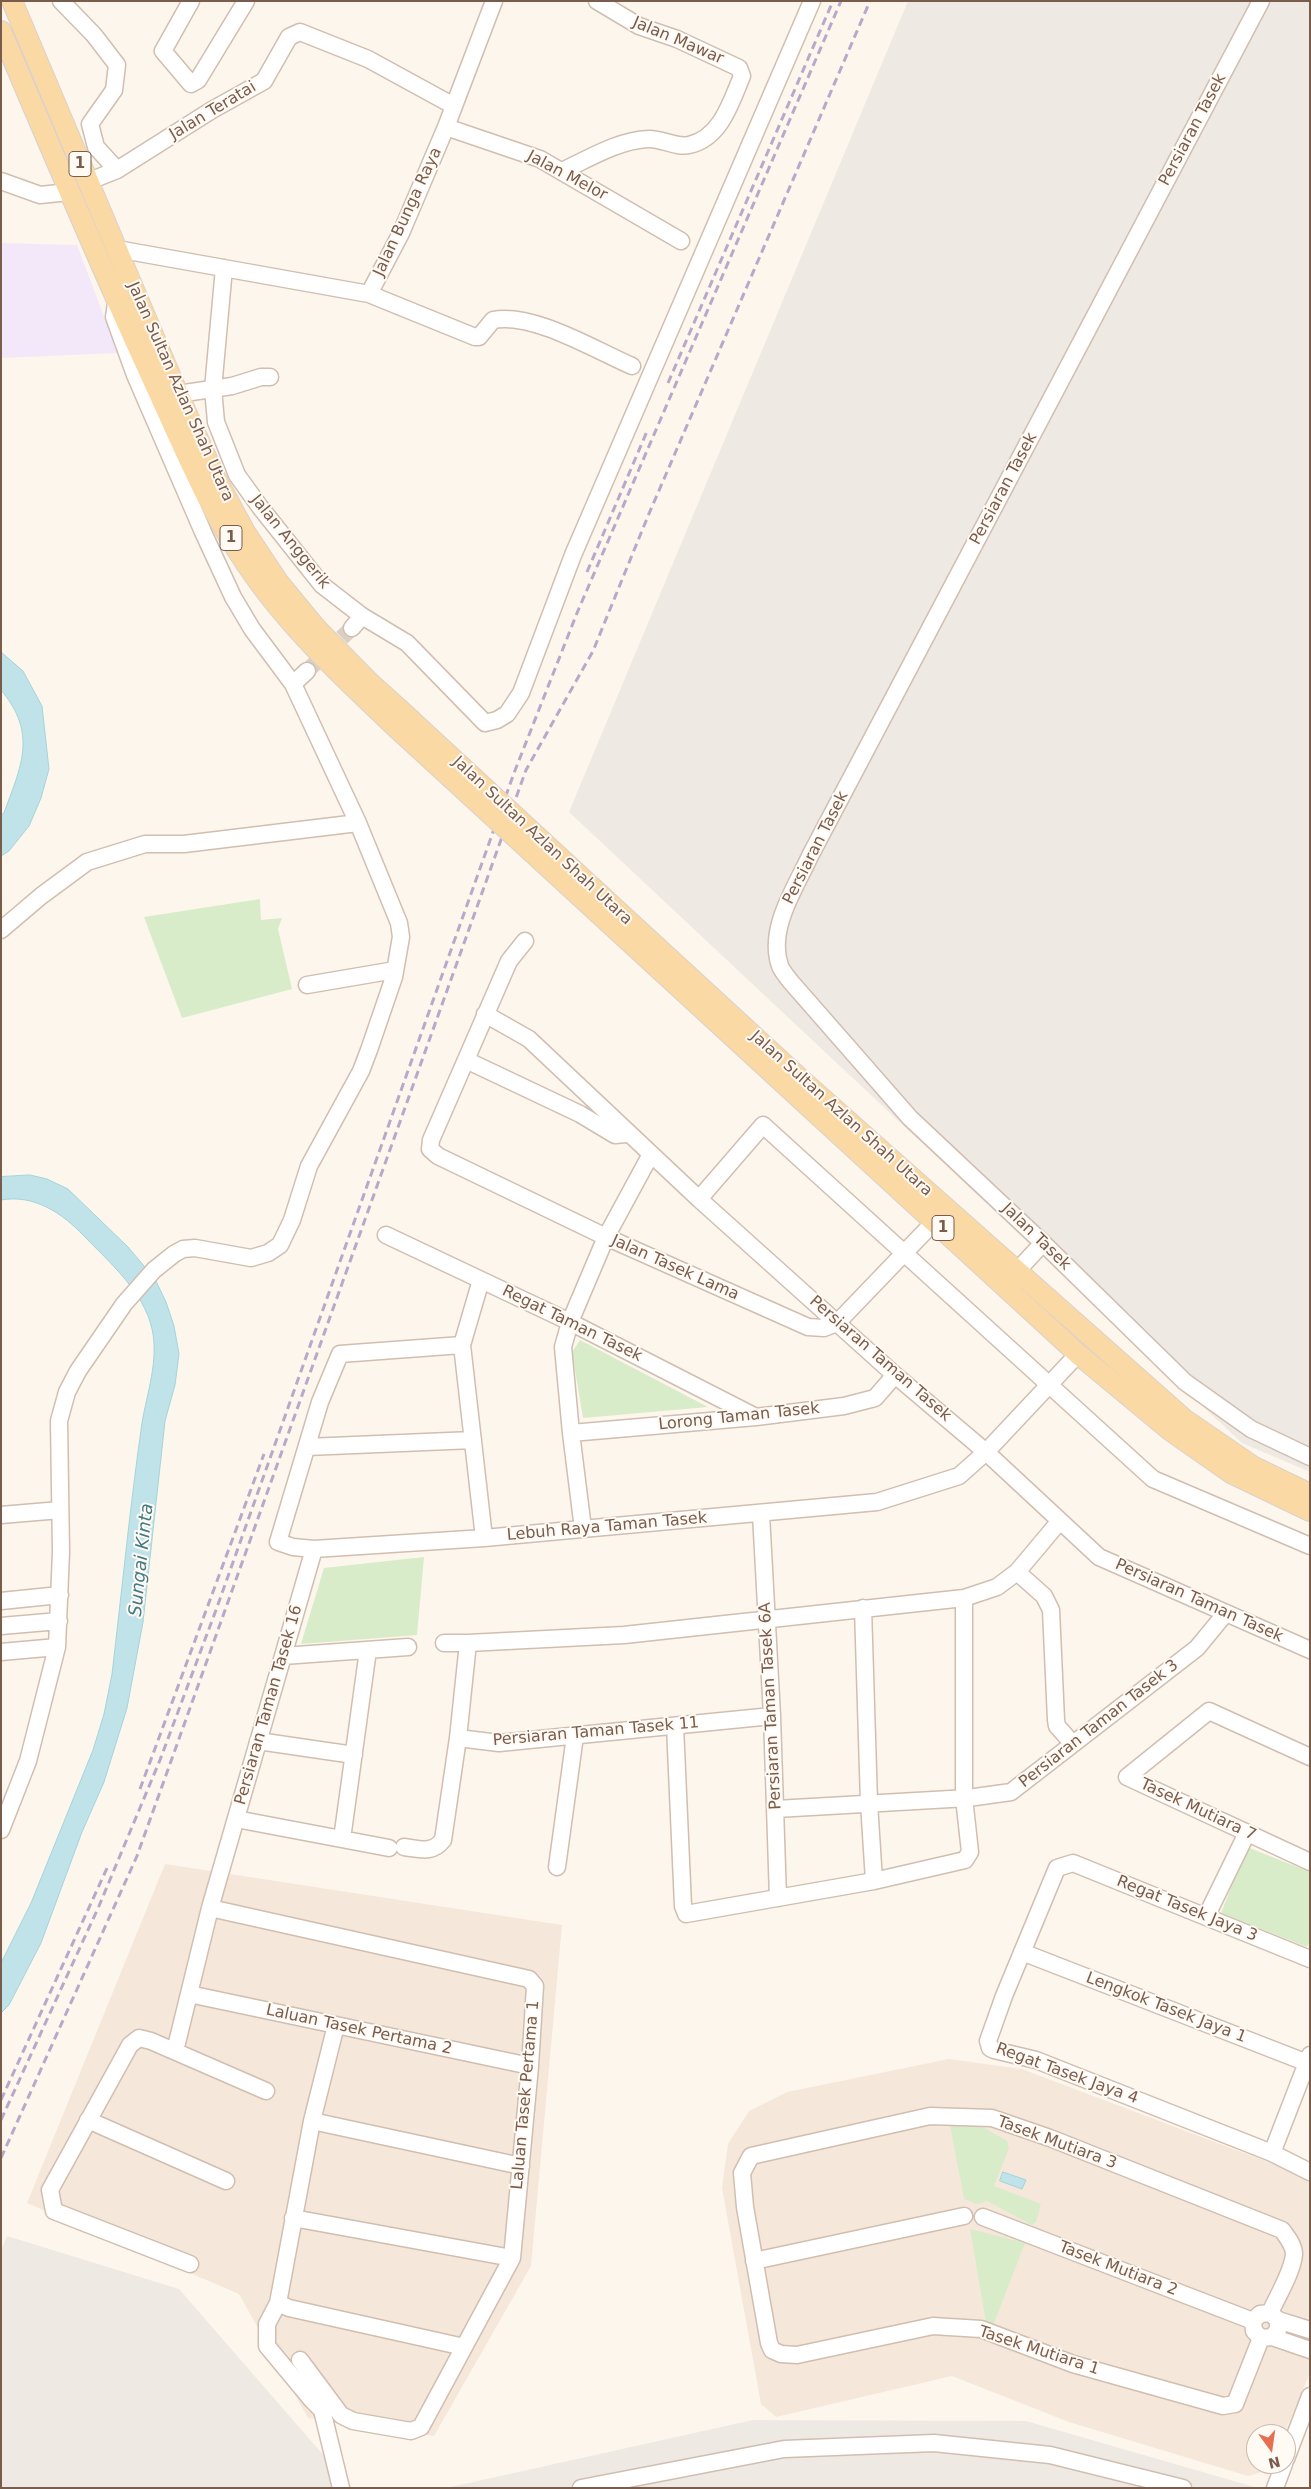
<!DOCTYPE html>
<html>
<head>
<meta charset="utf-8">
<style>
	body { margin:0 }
	#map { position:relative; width:1311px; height:2489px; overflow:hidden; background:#fdf6ec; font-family:"DejaVu Sans",sans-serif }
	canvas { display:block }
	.frame { position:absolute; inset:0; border:2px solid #7a5c4d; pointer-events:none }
	.north { position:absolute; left:1246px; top:2424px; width:50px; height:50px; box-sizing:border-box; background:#fffaf3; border:1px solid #cabbb1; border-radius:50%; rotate:166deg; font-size:14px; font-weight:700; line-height:20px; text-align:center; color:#7a5c4d }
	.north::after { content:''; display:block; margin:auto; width:18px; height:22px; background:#e76f51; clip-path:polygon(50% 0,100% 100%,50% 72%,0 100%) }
</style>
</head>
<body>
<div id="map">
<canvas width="1311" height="2489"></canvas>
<div class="frame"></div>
<div class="north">N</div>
</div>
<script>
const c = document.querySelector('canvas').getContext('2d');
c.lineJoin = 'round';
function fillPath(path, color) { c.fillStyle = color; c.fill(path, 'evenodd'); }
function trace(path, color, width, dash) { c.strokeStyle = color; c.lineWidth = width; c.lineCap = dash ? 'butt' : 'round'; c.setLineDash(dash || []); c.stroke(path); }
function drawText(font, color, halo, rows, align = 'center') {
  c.font = font + ' "DejaVu Sans",sans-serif'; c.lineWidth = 4; c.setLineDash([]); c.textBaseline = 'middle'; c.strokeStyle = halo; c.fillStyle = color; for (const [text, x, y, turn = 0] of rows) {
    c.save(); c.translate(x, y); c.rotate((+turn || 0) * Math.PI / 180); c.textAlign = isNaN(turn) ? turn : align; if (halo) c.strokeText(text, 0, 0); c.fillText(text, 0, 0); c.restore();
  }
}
const residential = new Path2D(`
	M165,1864L562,1925L531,2266L434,2436L308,2418L239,2294L27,2203Z
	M949,2059L1022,2069L1302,2175L1310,2181V2373L1284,2434H1256V2464H1272L1269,2470L1248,2476L1069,2422L952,2376L776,2417L761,2404L722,2188L728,2144L749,2111L787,2092Z`);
const industrial = new Path2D(`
	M908,1H1310V1472L1242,1443L569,812Z
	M7,2236L179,2289L352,2488H1V2250Z
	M753,2420L1026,2421L1258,2488H446Z`);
const education = new Path2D(`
	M1,243L77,245L118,353L1,358Z`);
const green = new Path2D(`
	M260,899L261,920L282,918L278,929L292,989L182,1018L144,917Z
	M580,1340L708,1407L583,1418L572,1352Z
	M424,1557L417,1635L301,1644L324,1568Z
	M1247,1847L1310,1872V1941L1307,1947L1221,1913Z
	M953,2123L983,2127L1007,2141L1009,2148L994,2186L1041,2204L1036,2222L1032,2225L987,2201L977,2204L964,2199L950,2125Z
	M970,2229L1025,2243L993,2326L986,2322Z`);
const water = new Path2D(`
	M1,652L23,671L42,706L49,769L41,798L29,826L9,851L1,856V815L4,813C21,766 38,734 1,690Z
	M30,1175L47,1179L68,1189L128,1247L155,1279L166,1302L174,1326L179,1354L175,1385L165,1421L143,1622L127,1708L104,1782L82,1832L41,1943L9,2005L1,2013V1963L31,1903L93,1750L104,1714L112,1674C122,1590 130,1506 142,1423C147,1393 159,1360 152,1329C144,1292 109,1262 84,1236C62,1213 34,1194 1,1200V1177Z
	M1003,2172L1026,2180L1022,2189L1000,2181Z`);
const minorTunnel = new Path2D(`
	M307,671L352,628`);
const minor = new Path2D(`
	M61,1L94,35L117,65L114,90L90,124L96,147L117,170
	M191,1L163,51L191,84L198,80L246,1
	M1261,1L810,856C796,887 767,929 780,966C782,971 787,977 791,982L910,1118L1043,1243L1185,1382L1251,1429L1310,1457
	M446,127L540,159L681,241
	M562,171C588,159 619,140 648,139C661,138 676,148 689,145C721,138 731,102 742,76L739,68L677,39L639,26L597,1
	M1,181L40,195L69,192
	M87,182L117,170L212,110L264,81L289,37L300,32L368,59L454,106
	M117,249L369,294L475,337H479L493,320C533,312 595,350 632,366
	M224,268L213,389L216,422L237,475L260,507L322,585L362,616L407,643L485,723L497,720L507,714L521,693L573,555L812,1
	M369,294L401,233L446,127L494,1
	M178,394L232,386L261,377H270
	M352,628L362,616
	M293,684L307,671
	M1,930L41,896L87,862L145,844H184L358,823
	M525,941L509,961L431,1140L430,1149L438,1156L606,1237L808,1327L824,1328L837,1323L935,1221
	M307,985L395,970
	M485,1014L529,1039L699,1199L895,1375L986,1452L1099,1557L1310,1650
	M466,1060L580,1114L615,1135L626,1134
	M699,1199L763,1125L1153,1479L1310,1546
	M386,1235L570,1322L756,1417
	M1017,1271L1043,1243
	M481,1280L462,1345L484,1538
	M462,1345L340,1354L320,1402L278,1542L293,1547L314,1549L484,1538L877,1502L959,1476L986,1452L1078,1354
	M571,1433L756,1417L844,1406L875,1398L895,1375
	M307,1447L473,1440
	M761,1514L772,1716L778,1898
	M1,1515L60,1510
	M583,1529L571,1433L563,1347L570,1322L606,1237L651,1154
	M1017,1572L1044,1596L1051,1610L1056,1720L1057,1726L1073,1744
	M1,1601L60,1595
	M863,1608L869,1803L874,1881
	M1,1626L59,1621
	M444,1643H468
	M1,1652L57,1647
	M283,1656L408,1647
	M772,1716L499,1743L458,1738L468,1643L624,1635L964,1598L997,1587L1017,1572L1059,1522
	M675,1726L683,1906L686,1914L874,1881L965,1860L970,1852L964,1798V1598
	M258,1741L354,1755
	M1310,1757L1209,1711L1127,1777L1310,1862
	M776,1809L968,1798L1011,1792L1197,1648L1225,1614
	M236,1819L389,1848
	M1,1830L28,1761L57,1647L61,1552L59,1421L67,1392L78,1371L124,1304L154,1270L174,1254L183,1249L195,1248L251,1258L268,1253L280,1245L292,1220L309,1166L361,1071L369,1050L394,977L401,937L399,923L358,823L293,684L252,629L233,597L203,532L135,375L114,317L116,304
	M342,1839L368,1650
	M404,1847C420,1849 432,1854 443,1840L458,1738
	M557,1867L575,1736
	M210,1908L529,1979L535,1986L530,2066L512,2258L421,2427L411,2431L353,2421L341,2415L300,2360
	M1206,1917L1247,1833
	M1022,1952L1310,2064
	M1310,1959L1073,1863L1057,1868L1004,1996L988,2041L990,2048L994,2050L1036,2060L1272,2153L1310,2172
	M189,1994L530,2066
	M336,2025L312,2121L278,2303L289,2308L464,2347
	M175,2051L210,1908L314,1549
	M88,2120L226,2181
	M312,2121L521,2166
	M1272,2153L1310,2055
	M983,2217L1253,2321
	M293,2218L512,2258
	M754,2261L964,2216
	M190,2264L54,2211L50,2190L130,2045L139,2038L151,2041L266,2091
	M278,2303L267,2324V2346L311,2399L322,2410L341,2488
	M1278,2320L1310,2330
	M1272,2337L1278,2330V2320L1270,2313L1260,2314L1253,2321L1254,2331L1261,2338L1272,2337L1310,2350
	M1261,2338L1235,2404L1223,2406L1073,2364L981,2329L933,2326L797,2355L781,2354L772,2350L769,2343L745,2207L742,2173L751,2156L930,2116L992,2118L1050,2138L1282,2230C1287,2237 1294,2245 1294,2254C1293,2271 1277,2297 1270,2313
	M1286,2459L1310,2396
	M581,2488L784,2449L934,2443L1050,2455L1183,2488
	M1275,2488L1284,2464`);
const major = new Path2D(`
	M12,1L178,394L214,475L245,532L279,583L316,628L369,682L410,719
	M1,31C50,147 99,263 152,378C181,441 208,508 247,565C290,629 347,681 403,734
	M607,901L805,1083L1184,1419L1254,1467L1310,1494
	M599,914L1078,1354L1171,1431L1231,1473L1310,1511`);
const rail = new Path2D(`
	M668,383L833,1
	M587,572L648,429
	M140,1789L264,1454
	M1,2100L108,1866
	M1,2120L99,1906L160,1760L216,1610L514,773L577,613L841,1
	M1,2158L137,1856L526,770L593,651L648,516L870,1`);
const majorBridge = new Path2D(`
	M410,719L607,901
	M403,734L599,914`);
const shields = [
	[80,164,22],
	[231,538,22],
	[943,1228,22]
];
const shieldNames = [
	["1",80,164],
	["1",231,538],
	["1",943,1228]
];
const streetNames = [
	["Jalan Mawar",678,41,23],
	["Jalan Teratai",213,111,-31],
	["Persiaran Tasek",1193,130,-62],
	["Jalan Melor",567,176,28],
	["Jalan Bunga Raya",408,212,-65],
	["Jalan Sultan Azlan Shah Utara",180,392,66],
	["Persiaran Tasek",1004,489,-62],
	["Jalan Anggerik",290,542,51],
	["Jalan Sultan Azlan Shah Utara",542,841,43],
	["Persiaran Tasek",816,848,-63],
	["Jalan Sultan Azlan Shah Utara",841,1114,42],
	["Jalan Tasek",1036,1237,44],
	["Jalan Tasek Lama",675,1268,24],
	["Regat Taman Tasek",572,1324,26],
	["Persiaran Taman Tasek",880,1359,41],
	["Lorong Taman Tasek",739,1417,-6],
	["Lebuh Raya Taman Tasek",607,1527,-5],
	["Persiaran Taman Tasek",1199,1601,24],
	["Persiaran Taman Tasek 16",269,1705,-74],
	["Persiaran Taman Tasek 6A",771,1706,-93],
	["Persiaran Taman Tasek 3",1099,1724,-38],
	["Persiaran Taman Tasek 11",596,1732,-5],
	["Tasek Mutiara 7",1198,1810,25],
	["Regat Tasek Jaya 3",1187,1909,22],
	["Lengkok Tasek Jaya 1",1166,2008,21],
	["Laluan Tasek Pertama 2",359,2030,12],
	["Regat Tasek Jaya 4",1067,2074,20],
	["Laluan Tasek Pertama 1",526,2095,-85],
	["Tasek Mutiara 3",1057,2143,20],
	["Tasek Mutiara 2",1118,2269,21],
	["Tasek Mutiara 1",1039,2351,18]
];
const waterNames = [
	["Sungai Kinta",142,1560,-84]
];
fillPath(residential, '#f5e8da');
fillPath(industrial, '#efe9e4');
fillPath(education, '#f3e8fa');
fillPath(green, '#d8ecc9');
fillPath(water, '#bfe3e8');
trace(water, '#a5d3da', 1);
trace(minorTunnel, '#dcd0c4', 16, [16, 8]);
trace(minor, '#d1beb0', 19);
trace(major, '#dad1cd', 22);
trace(minor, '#fff', 16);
trace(major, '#fbd9a5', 20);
trace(rail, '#b9a8c9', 3, [8, 5]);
trace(majorBridge, '#dad1cd', 22, []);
trace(majorBridge, '#fbd9a5', 20);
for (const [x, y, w] of shields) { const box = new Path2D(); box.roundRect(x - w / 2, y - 12.5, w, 25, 4); c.fillStyle = '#fffaf3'; c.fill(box); trace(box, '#7a5c4d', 1); }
drawText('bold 15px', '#7a5c4d', null, shieldNames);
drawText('16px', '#7a5c4d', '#fffaf3', streetNames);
drawText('italic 18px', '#437c86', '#fffaf3', waterNames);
</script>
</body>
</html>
